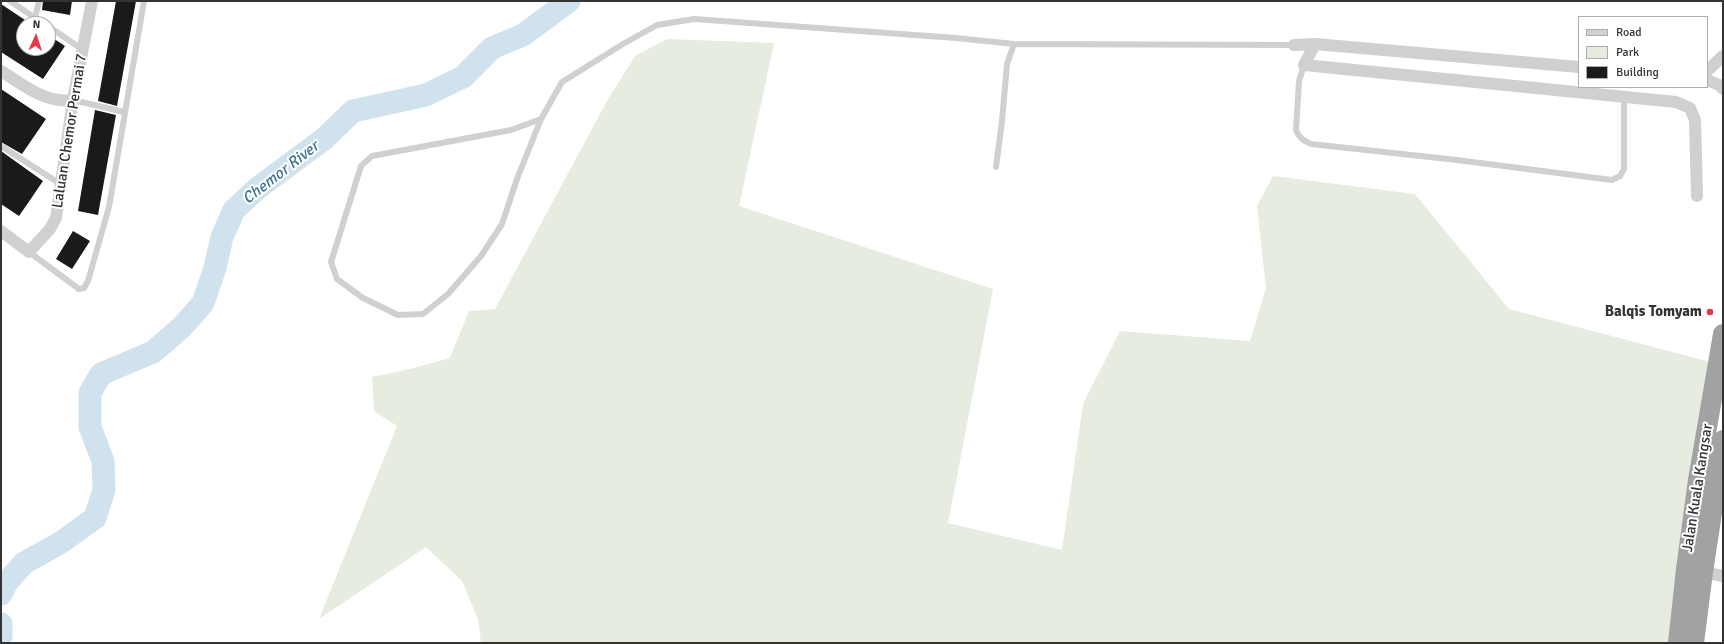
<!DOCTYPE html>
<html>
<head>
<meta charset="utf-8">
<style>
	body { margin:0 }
	#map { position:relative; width:1724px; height:644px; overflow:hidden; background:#fff; font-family:Signika,sans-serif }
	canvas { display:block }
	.frame { position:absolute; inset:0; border:2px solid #333; pointer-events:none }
	.legend { position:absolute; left:1578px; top:16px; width:130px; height:72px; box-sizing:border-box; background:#fff; border:1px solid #adadad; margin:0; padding:5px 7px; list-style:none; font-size:12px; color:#333 }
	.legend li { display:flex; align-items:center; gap:8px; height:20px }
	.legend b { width:20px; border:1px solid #adadad }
	.north { position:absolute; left:16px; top:16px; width:40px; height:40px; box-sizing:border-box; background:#fff; border:1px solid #adadad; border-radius:50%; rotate:3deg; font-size:11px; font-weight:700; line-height:16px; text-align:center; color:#333 }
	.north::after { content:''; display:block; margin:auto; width:14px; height:18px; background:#e63946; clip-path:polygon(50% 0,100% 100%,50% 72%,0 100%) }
</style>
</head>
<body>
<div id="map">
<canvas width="1724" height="644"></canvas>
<div class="frame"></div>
<ul class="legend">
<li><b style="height:5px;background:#d0d0d0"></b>Road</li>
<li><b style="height:11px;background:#e6ecdf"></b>Park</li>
<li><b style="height:11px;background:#1a1a1a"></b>Building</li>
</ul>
<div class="north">N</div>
</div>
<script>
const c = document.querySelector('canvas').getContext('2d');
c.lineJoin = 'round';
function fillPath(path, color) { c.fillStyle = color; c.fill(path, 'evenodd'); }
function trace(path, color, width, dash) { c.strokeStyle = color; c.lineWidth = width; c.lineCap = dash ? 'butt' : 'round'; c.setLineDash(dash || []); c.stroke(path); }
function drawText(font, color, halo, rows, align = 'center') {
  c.font = font + ' Signika,sans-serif'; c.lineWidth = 4; c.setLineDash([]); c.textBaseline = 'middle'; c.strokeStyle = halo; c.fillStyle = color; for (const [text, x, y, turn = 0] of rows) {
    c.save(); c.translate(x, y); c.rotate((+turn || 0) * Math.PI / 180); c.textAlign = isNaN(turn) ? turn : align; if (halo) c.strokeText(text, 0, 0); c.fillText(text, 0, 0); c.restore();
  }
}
const green = new Path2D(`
	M667,39L774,43L739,206L993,289L948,523L1062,550L1083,404L1120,331L1250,341L1266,288L1257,206L1273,176L1415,194L1509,309L1718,364L1678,643H481L478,619L462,581L426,547L319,619L397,426L374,411L372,377L410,369L450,358L469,311L495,309L607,101L635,56Z`);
const river = new Path2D(`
	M1,594L7,582L24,563L60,543L95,518L104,490L103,461L90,427V393L101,374L153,352L182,327L203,303L215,268L222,237L234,210L259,187L324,139L353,111L426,95L463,77L492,48L523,35L569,1
	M1,624V636`);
const building = new Path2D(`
	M43,1H72L70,15L42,10Z
	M116,1H136L117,106L98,101Z
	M1,4L31,24H24V48H48V35L65,46L43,79L1,52Z
	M1,89L46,119L22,154L1,142Z
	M95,110L116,115L98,215L78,211Z
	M1,151L43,181L28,203L27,202L28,203L19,216L1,204Z
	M73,231L90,241L72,269L56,259Z`);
const service = new Path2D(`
	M10,1L44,24
	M35,18L39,1
	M48,26L83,50
	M1304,65L1299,81L1296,130C1299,138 1304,141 1311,144L1457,160L1612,180L1620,176L1624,169V96
	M73,100L124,112
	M541,119L511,130L372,156L361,166L331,262L337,279L363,298L398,315L423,314L448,294L481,256L502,224L517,179L541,119L562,82L623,44L657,25L694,19L956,38L1014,44L1294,45
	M1,146L62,185
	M996,167L1002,121L1007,64L1014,44
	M29,252L79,289L84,288L88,281L109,207L144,1`);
const minor = new Path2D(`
	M1315,44L1304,65L1676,102L1690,108L1695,120L1697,196
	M1294,45L1315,44L1579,67
	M1,71C24,85 45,104 73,100
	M1707,71L1723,56
	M1707,80L1719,85L1723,89
	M1,231L29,252L50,229L56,218L73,100L92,1
	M1697,571L1723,576`);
const trunk = new Path2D(`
	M1678,643L1686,569L1698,480L1723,334
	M1694,643L1703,572L1723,440`);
const markers = [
	[1710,312,4,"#e63946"]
];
const streetNames = [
	["Laluan Chemor Permai 7",70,131,-81],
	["Jalan Kuala Kangsar",1698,488,-81]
];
const poiNames = [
	["Balqis Tomyam",1702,312]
];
const waterNames = [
	["Chemor River",281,173,-38]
];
fillPath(green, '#e6ecdf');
trace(river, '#cfe2ee', 23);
fillPath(building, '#1a1a1a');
trace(service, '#d0d0d0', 6);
trace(minor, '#d0d0d0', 12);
trace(trunk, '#a2a2a2', 20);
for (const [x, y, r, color] of markers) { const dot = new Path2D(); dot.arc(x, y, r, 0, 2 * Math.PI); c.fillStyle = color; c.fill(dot); trace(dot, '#fff', 1.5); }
drawText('15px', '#333', '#fff', streetNames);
drawText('bold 15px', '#333', '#fff', poiNames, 'right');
drawText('italic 16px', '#3f7597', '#fff', waterNames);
</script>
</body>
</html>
